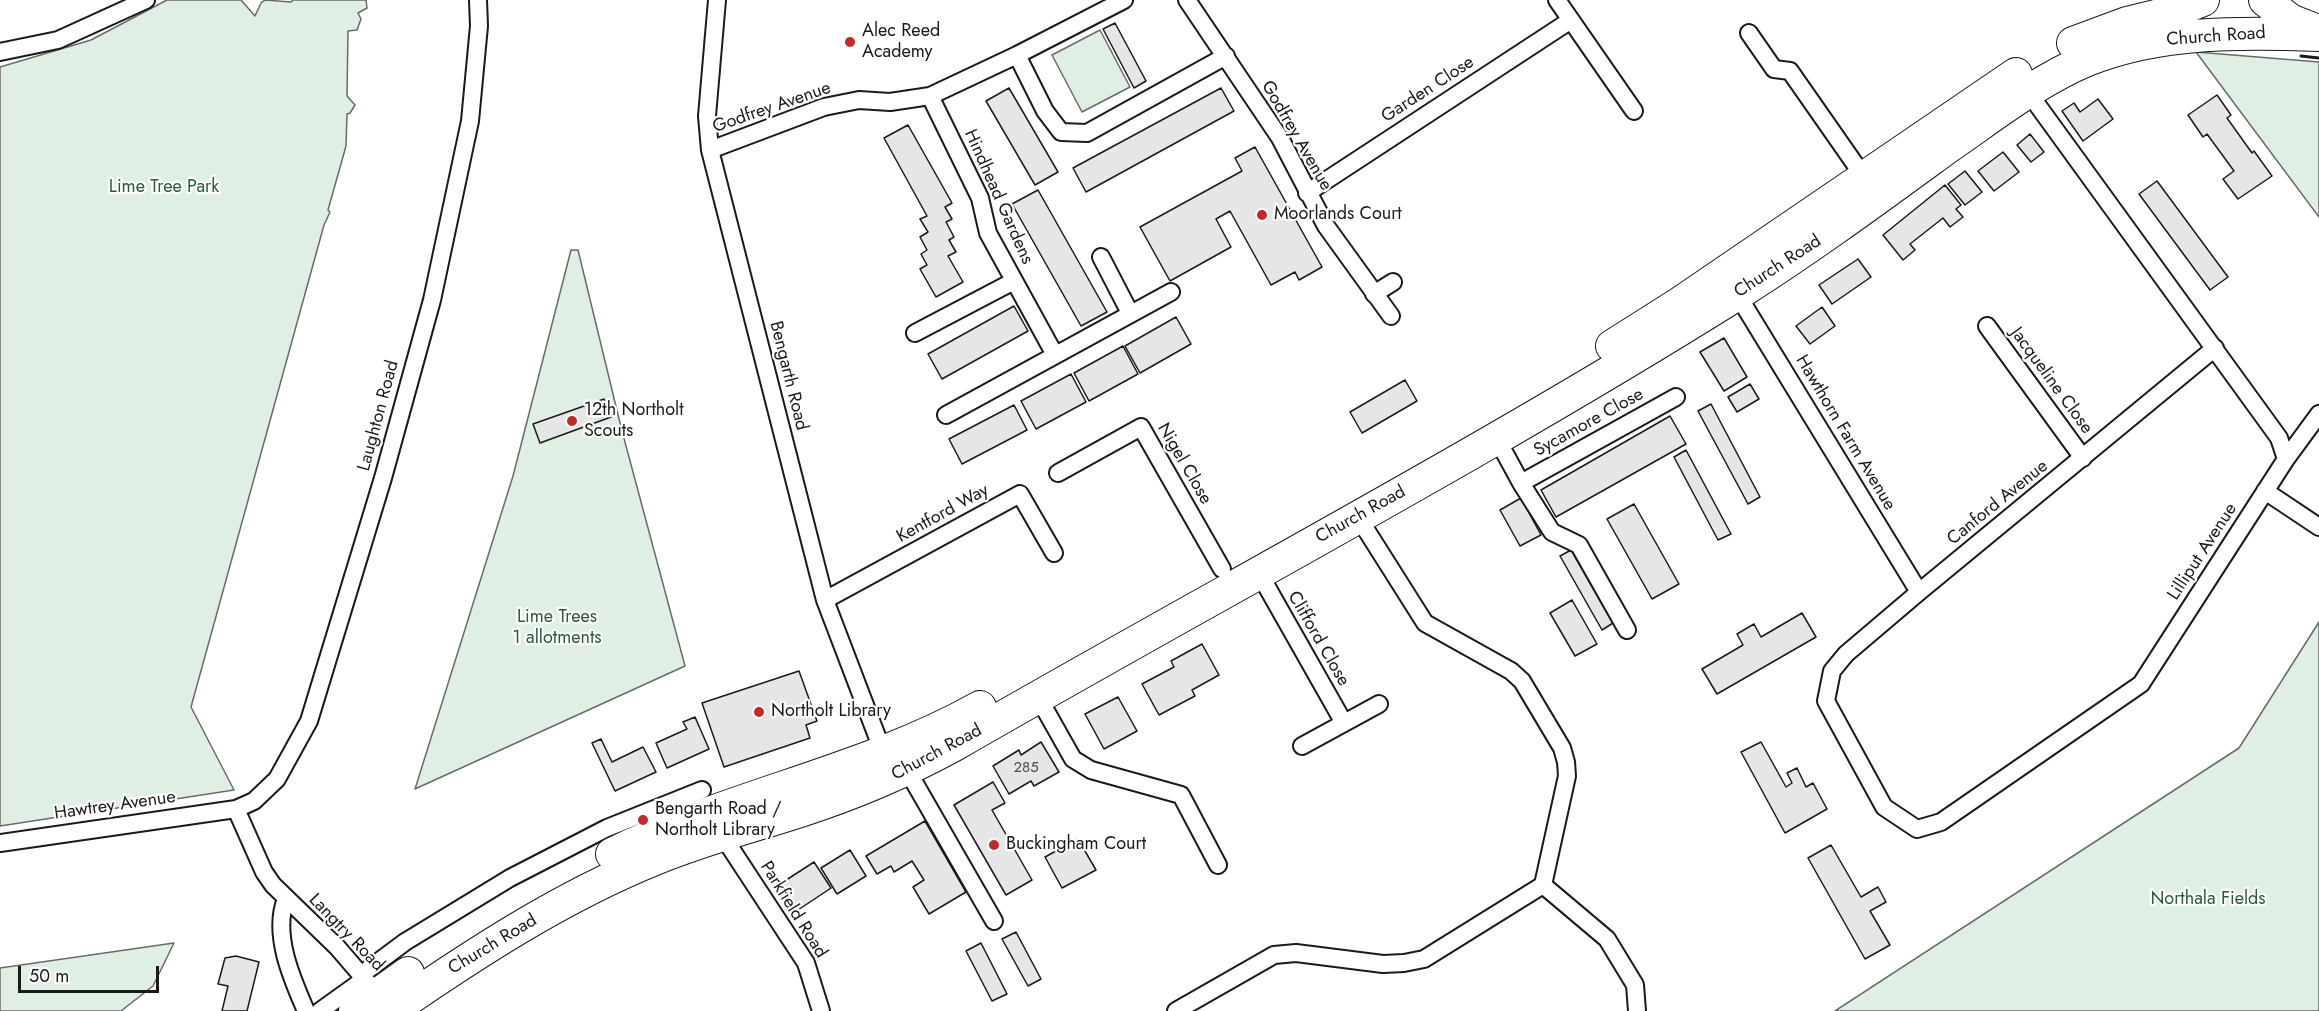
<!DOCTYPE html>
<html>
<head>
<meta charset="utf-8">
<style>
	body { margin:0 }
	#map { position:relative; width:2319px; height:1011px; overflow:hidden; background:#fff; font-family:Jost,sans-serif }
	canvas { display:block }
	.scale { position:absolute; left:18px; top:966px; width:141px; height:27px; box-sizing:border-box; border:3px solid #1a1a1a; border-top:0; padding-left:8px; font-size:18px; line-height:21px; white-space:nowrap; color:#1a1a1a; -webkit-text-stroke:4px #fff; paint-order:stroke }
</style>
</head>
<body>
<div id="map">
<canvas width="2319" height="1011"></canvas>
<div class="scale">50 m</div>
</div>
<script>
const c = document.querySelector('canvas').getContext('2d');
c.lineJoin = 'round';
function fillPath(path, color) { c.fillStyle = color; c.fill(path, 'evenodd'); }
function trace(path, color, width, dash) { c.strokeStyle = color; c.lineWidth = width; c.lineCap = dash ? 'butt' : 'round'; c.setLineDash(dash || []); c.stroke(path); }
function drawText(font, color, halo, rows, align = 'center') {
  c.font = font + ' Jost,sans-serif'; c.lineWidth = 4.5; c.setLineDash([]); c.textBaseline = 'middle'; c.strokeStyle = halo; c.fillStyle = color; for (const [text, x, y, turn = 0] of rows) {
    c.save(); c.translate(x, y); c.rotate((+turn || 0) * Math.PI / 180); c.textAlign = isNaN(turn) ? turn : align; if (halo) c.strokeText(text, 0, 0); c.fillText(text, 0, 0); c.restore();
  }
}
const green = new Path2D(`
	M167,0H241L255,16L261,3L265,0L291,2L293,0H366L367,8L358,13L361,19L357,30L348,31L347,96L355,105L350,113L347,114L346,146L328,210L330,212L324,225L191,707L234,790L0,826V67L91,40Z
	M1100,30L1130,87L1082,112L1052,55Z
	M2196,52L2319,62V217Z
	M571,250H578L622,431L685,666L415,789L513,476Z
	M2319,622V1011H1835L2239,748Z
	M174,943L153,986L121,1011H0V968Z`);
const building = new Path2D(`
	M1115,23L1146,81L1134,88L1103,29Z
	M1009,88L1058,172L1035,185L986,101Z
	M1221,88L1234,111L1086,192L1073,168Z
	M2217,95L2231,115L2227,118L2252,153L2254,151L2272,176L2238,199L2223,179L2234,171L2207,134L2203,137L2188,115Z
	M2098,99L2113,119L2083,141L2062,111L2074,103L2080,112Z
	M908,125L952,203L945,207L952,219L946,222L954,237L949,240L956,252L948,256L963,282L936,297L920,269L927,265L921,254L927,250L920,237L928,232L920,219L927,216L884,138Z
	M2030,134L2044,152L2031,162L2017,145Z
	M1255,147L1322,267L1299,280L1295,272L1271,285L1230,211L1216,219L1231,247L1170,281L1140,227L1242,171L1235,158Z
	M2003,152L2019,172L1994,191L1978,171Z
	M1965,171L1982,192L1965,205L1948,184Z
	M2157,181L2228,277L2210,290L2139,194Z
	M1945,185L1961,205L1956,209L1963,217L1950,227L1943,218L1910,244L1915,250L1903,260L1883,235Z
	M1038,190L1107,312L1081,326L1012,204Z
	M1858,259L1871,277L1832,304L1819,285Z
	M1014,306L1028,331L942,379L928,354Z
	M1822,307L1835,326L1810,344L1796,326Z
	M1176,317L1191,344L1140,373L1125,346Z
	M1724,338L1747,377L1724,391L1700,352Z
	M1123,346L1138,374L1089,401L1074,373Z
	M1071,374L1086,402L1036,429L1021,401Z
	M1405,380L1417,401L1362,433L1350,412Z
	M1750,384L1759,399L1737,412L1728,397Z
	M604,399L611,417L540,443L533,424Z
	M1711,404L1760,497L1748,504L1698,411Z
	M1014,405L1027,430L962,464L949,439Z
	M1670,416L1686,444L1556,517L1541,490Z
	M1686,450L1731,534L1718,540L1674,457Z
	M1521,498L1541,535L1520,546L1500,510Z
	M1634,504L1679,584L1652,599L1607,519Z
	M1571,550L1613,623L1602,630L1560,556Z
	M1572,600L1597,644L1575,656L1550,613Z
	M1802,613L1816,637L1717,694L1702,669L1743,645L1737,634L1754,624L1761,637Z
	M1202,644L1219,675L1192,690L1195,696L1159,715L1142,684L1174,667L1171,661Z
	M799,671L817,721L806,725L810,738L724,767L702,703Z
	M1118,697L1137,731L1104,749L1085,714Z
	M695,717L709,749L667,768L656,743L687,729L683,722Z
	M601,739L612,762L643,747L656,772L615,791L592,743Z
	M1041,742L1059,772L1034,786L1031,781L1009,794L993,766L1019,750L1021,755Z
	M1761,742L1786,787L1792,783L1787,773L1797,768L1806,787L1813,783L1827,809L1785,833L1741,752Z
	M993,782L1005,803L992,810L1032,880L1006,895L954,805Z
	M925,821L966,892L929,914L913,887L924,880L912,861L894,872L891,866L877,874L866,856Z
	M1078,839L1096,870L1062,888L1045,857Z
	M1831,845L1861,897L1878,887L1886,902L1870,911L1890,945L1865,959L1808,858Z
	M850,850L866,876L837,894L821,868Z
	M814,862L831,888L795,912L777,886Z
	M1016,932L1041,979L1028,986L1002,939Z
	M981,943L1007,994L992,1001L966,951Z
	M236,956L259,962L247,1011H222L228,986L218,984L225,958Z`);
const street = new Path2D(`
	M717,0L707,116L710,150L825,600L883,752
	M1187,0L1280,138L1326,226L1391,316
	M1557,0L1634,111
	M1749,33L1774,69L1790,71L1864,177
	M0,52L58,40L146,0
	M1017,55L1045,111L1061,132L1087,133L1226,56
	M2028,92L2279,438L2286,459L2141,684L1941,822L1917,829L1884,807L1826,701L1832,671L1846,654L1919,592L2215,348
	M930,96L980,198L988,233L1055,355
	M710,150L824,107L859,100L890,102L930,96L1017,55L1124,0
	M1307,193L1571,20
	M1101,257L1130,313
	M1374,294L1393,282
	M1737,294L1919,592
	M1987,326L2083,458
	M915,333L1014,281
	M946,415L1171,292
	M1497,439L1521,483L1552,532L1579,545L1627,630
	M2286,459L2319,414
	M1058,473L1141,427L1222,569
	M1521,483L1676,397
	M2265,491L2319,527
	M1259,573L1344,723
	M825,600L1020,494L1054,553
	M1038,697L1073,759L1091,770L1181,795L1218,865
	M1302,746L1379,704
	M914,782L994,921
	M236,809L264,872L273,885L337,947L368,983
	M722,835L806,963L821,1011
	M0,843L236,809L254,801L277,779L309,721L383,478L432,300L470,121L479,26L478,0
	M1543,885L1607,939L1635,985L1637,1011
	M286,899C272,934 292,979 306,1011
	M320,1011L359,983L362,974L405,942L510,878L607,828L702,790
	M1176,1011L1274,955L1296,953L1383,964L1404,963L1424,959L1543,885L1567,776L1566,762L1562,748L1522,681L1511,671L1425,623L1358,517`);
const highway = new Path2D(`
	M2265,0L2290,20L2315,30
	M2073,43L2127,23L2176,11L2203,0
	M1612,346L1680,303L2016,74
	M612,854C730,795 864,772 980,707
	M355,1011L408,973
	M391,1011C474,954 561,897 655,859C701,840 750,827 797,812C853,794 905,772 956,744C1216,594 1482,454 1736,295C1809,249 1878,198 1948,147C1993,116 2037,81 2087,60C2160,31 2242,32 2319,35`);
const wall = new Path2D(`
	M2301,56L2319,58`);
const markers = [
	[850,42,6,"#c62828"],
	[1262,215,6,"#c62828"],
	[572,421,6,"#c62828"],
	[759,712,6,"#c62828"],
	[643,820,6,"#c62828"],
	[994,845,6,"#c62828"]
];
const numberNames = [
	["285",1026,768]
];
const poiNames = [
	["Alec Reed",862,32],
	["Academy",862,53],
	["Moorlands Court",1274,215],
	["12th Northolt",584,411],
	["Scouts",584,432],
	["Northolt Library",771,712],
	["Bengarth Road /",655,810],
	["Northolt Library",655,831],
	["Buckingham Court",1006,845]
];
const streetNames = [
	["Church Road",2216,37,-4],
	["Garden Close",1428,90,-33],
	["Godfrey Avenue",772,108,-19],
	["Godfrey Avenue",1296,136,60],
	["Hindhead Gardens",998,197,66],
	["Church Road",1778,267,-33],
	["Bengarth Road",788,376,76],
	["Jacqueline Close",2051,381,54],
	["Laughton Road",379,416,-75],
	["Sycamore Close",1589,423,-29],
	["Hawthorn Farm Avenue",1845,433,59],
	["Nigel Close",1184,464,60],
	["Canford Avenue",1998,503,-39],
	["Kentford Way",943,514,-29],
	["Church Road",1361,515,-29],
	["Lilliput Avenue",2203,552,-57],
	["Clifford Close",1318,639,60],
	["Church Road",937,753,-28],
	["Hawtrey Avenue",115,806,-8],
	["Parkfield Road",793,910,58],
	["Langtry Road",346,933,46],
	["Church Road",493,945,-31]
];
const parkNames = [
	["Lime Tree Park",164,188],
	["Lime Trees",557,618],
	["1 allotments",557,639],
	["Northala Fields",2208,900]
];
fillPath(green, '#e0efe3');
trace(green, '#6a6a6a', 1.5);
fillPath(building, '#e6e6e6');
trace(building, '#1a1a1a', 1.5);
trace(street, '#1a1a1a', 20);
trace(highway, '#1a1a1a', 34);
trace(street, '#fff', 16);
trace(highway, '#fff', 32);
trace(wall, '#1a1a1a', 3);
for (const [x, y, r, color] of markers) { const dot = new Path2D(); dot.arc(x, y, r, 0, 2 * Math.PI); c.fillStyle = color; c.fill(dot); trace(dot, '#fff', 2); }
drawText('15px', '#4d4d4d', null, numberNames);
drawText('18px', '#1a1a1a', '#fff', poiNames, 'left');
drawText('18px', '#1a1a1a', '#fff', streetNames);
drawText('18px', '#2b5a34', '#fff', parkNames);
</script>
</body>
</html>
